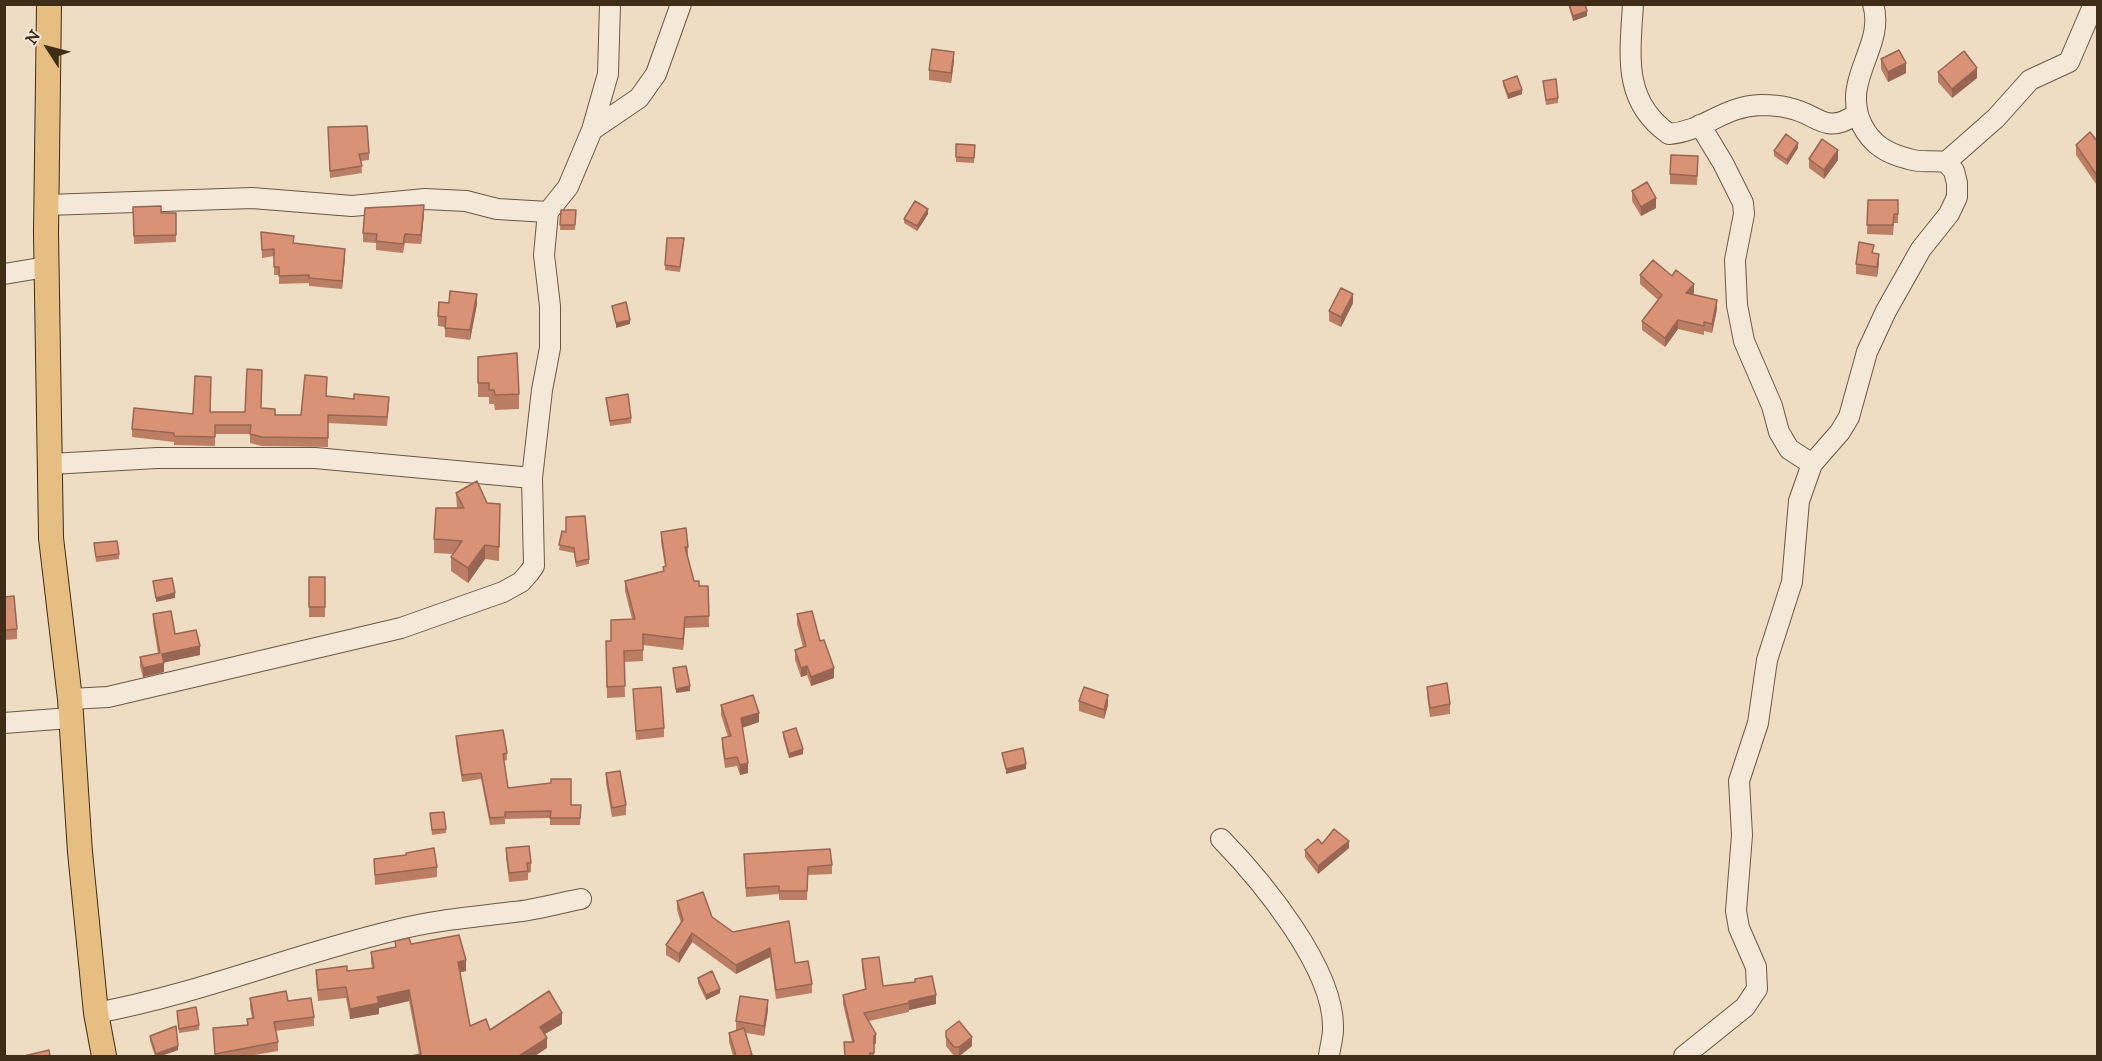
<!DOCTYPE html>
<html>
<head>
<meta charset="utf-8">
<style>
	body { margin:0 }
	#map { position:relative; width:2102px; height:1061px; overflow:hidden; background:#eedcc3; font-family:"IM FELL DW Pica",serif }
	canvas { display:block }
	.frame { position:absolute; inset:0; border:6px solid #3f2d17; pointer-events:none }
	.north { position:absolute; left:18px; top:18px; width:60px; height:60px; -webkit-text-stroke:4px #f4e8d8; paint-order:stroke; rotate:306deg; font-size:16px; font-weight:700; line-height:24px; text-align:center; color:#3f2d17 }
	.north::after { content:''; display:block; margin:auto; width:21px; height:27px; background:#3f2d17; clip-path:polygon(50% 0,100% 100%,50% 72%,0 100%) }
</style>
</head>
<body>
<div id="map">
<canvas width="2102" height="1061"></canvas>
<div class="frame"></div>
<div class="north">N</div>
</div>
<script>
const c = document.querySelector('canvas').getContext('2d');
c.lineJoin = 'round';
function trace(path, color, width, dash) { c.strokeStyle = color; c.lineWidth = width; c.lineCap = dash ? 'butt' : 'round'; c.setLineDash(dash || []); c.stroke(path); }
function fillPath(path, color) { c.fillStyle = color; c.fill(path, 'evenodd'); }
const minor = new Path2D(`
	M1633,4C1630,55 1622,101 1669,134C1705,131 1723,106 1761,105C1770,105 1781,106 1789,108C1819,114 1824,136 1857,114
	M1700,125L1723,163L1743,203L1744,214L1735,260L1737,305L1744,341L1772,406L1779,432L1789,449L1812,464
	M592,130L639,98L656,74L681,4
	M1946,162L1996,118L2030,80L2069,62L2094,4
	M47,205L252,198L352,206L425,199L466,201L497,209L548,212L568,187L592,130L608,74L610,4
	M4,274L46,267
	M51,464L157,458H315L532,478
	M70,699L108,697L401,628L503,592L521,582L529,573L534,566L532,478L542,390L550,348V306L544,255L548,212
	M4,723L70,718
	M1221,839C1261,880 1335,969 1333,1029C1333,1038 1330,1047 1329,1056
	M96,1013C198,994 295,954 396,930C435,920 474,917 514,912C536,910 559,903 581,899
	M1684,1056L1745,1007L1757,989L1756,967L1739,928L1736,911L1742,835L1739,781L1758,723L1767,660L1792,582L1799,501L1812,464L1840,432L1849,417L1867,352L1886,311L1921,249L1949,214L1957,197V183L1954,171L1946,162C1934,160 1920,163 1909,159C1888,154 1872,145 1862,125C1840,79 1886,47 1873,4`);
const major = new Path2D(`
	M49,4L46,233L51,538L70,699L80,852L96,1013L104,1056`);
const wall = new Path2D(`
	M1568,4H1585L1587,16L1573,21Z
	M1881,59L1906,73L1888,82L1881,69Z
	M954,61L951,83L929,80V70Z
	M1938,72L1977,78L1952,98L1938,82Z
	M1503,81L1522,94L1508,99L1503,85Z
	M1543,81L1558,98V103L1546,105Z
	M328,127L369,153V160L361,161L362,173L330,178Z
	M2097,141L2096,184L2076,155V145Z
	M956,144L975,145L974,163L956,162Z
	M1798,148L1787,165L1774,156V151Z
	M1698,156L1697,185L1670,184V174Z
	M1809,159L1838,160L1824,179L1809,168Z
	M1632,191L1656,208L1641,216L1632,201Z
	M1868,200H1898V223H1894L1893,235L1867,234Z
	M133,207L161,213H176V242L134,244Z
	M561,210H576L575,230H560Z
	M424,214L421,244L405,243L403,253L376,250V243L363,242V233Z
	M928,214L917,231L904,223V219Z
	M261,232L294,243L345,257L342,289L309,286V283L279,284V275H274V256L262,258Z
	M684,243L680,272L665,270V265Z
	M1879,263L1877,277L1856,274V264Z
	M1640,275L1672,276L1694,293L1692,295L1717,309L1712,333L1704,331V335L1678,329L1665,347L1642,330V321L1658,300L1640,284Z
	M449,303L477,304L470,340L445,337V327L438,326V316Z
	M1353,303L1341,327L1329,321V311Z
	M478,357L519,394V409L495,410L494,404H489V397H478Z
	M327,385V396L389,406L387,426L328,423V447L262,446L250,443V434H215V446L174,445V442L132,437V429L193,414L210,412H245L275,415H301Z
	M606,398L631,418V423L610,426Z
	M456,493L487,503L500,504L499,561L485,559L468,583L451,571V557L453,554L434,553V539L457,508Z
	M562,531L589,559V564L576,567L574,553L559,550Z
	M661,532L688,547V558L694,581L699,586H708L709,627L685,628L683,650L643,645V661L624,662L625,697L607,698L606,641H611L632,619L625,591V581L663,572V567L665,566L661,542Z
	M94,543L119,554V559L96,562Z
	M309,577H325V617H309Z
	M4,597L17,629V639L4,640Z
	M153,614L200,655L164,662V672L143,677L140,666V657L158,654L153,622Z
	M797,614L820,641L834,678L811,686L807,675L801,677L795,660V650L803,647L797,624Z
	M1427,687L1450,704V714L1430,717L1427,696Z
	M633,689L664,728V737L636,740Z
	M1079,701L1108,705L1104,719L1079,711Z
	M721,705L759,722L742,728L748,773L740,775L737,766L725,768L722,747V738L728,737L721,715Z
	M783,732L803,754L789,758L783,737Z
	M456,736L507,753V760L504,761L508,788L571,805H581L580,825H550V818L505,819V824L490,825L481,779L462,782L456,743Z
	M606,773L626,805V815L612,817L606,783Z
	M430,813L446,829V833L432,835Z
	M1322,844L1349,848L1318,874L1305,857V850Z
	M506,848L531,863V872L528,873V880L509,882L506,857Z
	M744,854L832,865V874L808,875L807,900H779V894L746,897Z
	M374,859L437,867V877L375,885Z
	M677,901L712,917L733,932L795,963L812,984V993L776,999L770,957L736,974L692,942L679,963L666,955V945L681,923L677,910Z
	M395,941L411,944L466,971L460,972L470,1026L490,1030L562,1024L545,1034L547,1048L419,1054L409,1001L379,1008V1014L350,1019L346,998L318,1001L316,980V970L347,971L372,968L371,962V952L395,947Z
	M862,959L883,986L936,1004L909,1010V1012L869,1021L876,1043L874,1045V1056H844L852,1042L843,1004V995L865,989L862,968Z
	M698,978L720,993L706,1000L698,983Z
	M250,998L288,1001L314,1017V1026L275,1031L278,1042V1051L249,1056H215L213,1028L247,1025V1019L252,1018L250,1007Z
	M768,1010L764,1036L746,1033L752,1056H733L729,1042V1033L736,1030V1021Z
	M177,1011L199,1025V1030L179,1033Z
	M946,1031L972,1046L960,1056H954L946,1046Z
	M150,1036L178,1050L161,1056H155L150,1041Z`);
const shadedWall = new Path2D(`
	M1587,11V16L1573,21V16Z
	M954,52V61L951,83V73Z
	M1906,63V73L1888,82V72Z
	M1977,68V78L1952,98V89Z
	M1522,90V94L1508,99V94Z
	M1798,143V148L1787,165V160Z
	M1838,150V160L1824,179V170Z
	M1656,198V208L1641,216V207Z
	M424,205V214L421,244V235Z
	M928,209V214L917,231V226Z
	M345,249V257L342,289V281Z
	M1879,254V263L1877,277V267Z
	M1694,284V293L1686,302V293Z
	M477,294V304L470,340V330Z
	M1353,294V303L1341,327V317Z
	M1717,300V309L1712,333V324Z
	M630,320V324L616,328V323Z
	M1678,320V329L1665,347V338Z
	M485,545V559L468,583V568Z
	M175,593V598L156,602V598Z
	M685,617V628L683,650V639Z
	M200,646V655L162,663V654Z
	M164,663V672L143,677V668Z
	M807,666V675L801,677V668Z
	M834,668V678L811,686V677Z
	M690,686V691L676,693V689Z
	M1108,695V705L1104,719V710Z
	M759,713V722L741,728V718Z
	M803,749V754L789,758V754Z
	M748,763V773L740,775V765Z
	M1026,764V769L1006,774V769Z
	M1349,841V848L1318,874V866Z
	M692,933V942L679,963V954Z
	M770,948V957L736,974V965Z
	M466,960V971L458,973V962Z
	M720,989V993L706,1000V995Z
	M409,990V1001L379,1008V1014L350,1019V1009L377,997Z
	M936,995V1004L909,1010V1001Z
	M768,1000V1010L764,1036V1026Z
	M562,1013V1024L540,1037V1027Z
	M876,1034V1043L874,1045V1036Z
	M972,1037V1046L959,1056V1047Z
	M547,1038V1048L535,1056H519Z
	M178,1046V1050L161,1056H156V1054Z`);
const building = new Path2D(`
	M1569,4H1585L1587,11L1573,16Z
	M932,49L954,52L951,73L929,70Z
	M1899,50L1906,63L1888,72L1881,59Z
	M1964,51L1977,68L1952,89L1938,72Z
	M1517,76L1522,90L1508,94L1503,81Z
	M1556,79L1558,98L1546,100L1543,81Z
	M367,126L369,153L359,154L362,166L330,171L328,127Z
	M2090,132L2097,141V173L2096,174L2076,145Z
	M1786,134L1798,143L1787,160L1774,151Z
	M1822,139L1838,150L1824,170L1809,159Z
	M956,144L975,145L974,158L956,157Z
	M1671,155L1698,156L1697,176L1670,174Z
	M1647,182L1656,198L1641,207L1632,191Z
	M1868,200H1898V214H1894L1893,225H1867Z
	M915,201L928,209L917,226L904,219Z
	M424,205L421,235L405,234L403,244L376,241L377,234L363,233L365,208Z
	M161,206V213H176V235L134,236L133,207Z
	M561,210H576L575,225H560Z
	M261,232L294,236L293,243L345,249L342,281L309,278V275L279,276V267H274V249L262,250Z
	M667,238H684L680,267L665,265Z
	M1859,242L1874,245L1872,253L1879,254L1877,267L1856,264Z
	M1653,260L1672,276L1676,270L1694,284L1686,293L1717,300L1712,324L1704,322V326L1678,320L1665,338L1642,321L1662,295L1640,275Z
	M1341,288L1353,294L1341,317L1329,311Z
	M450,291L477,294L470,330L445,328L446,317L438,316L439,302L449,303Z
	M626,302L630,320L616,323L612,306Z
	M517,353L519,394L495,395L494,390H489V383H478V357Z
	M247,369L262,370L261,408L275,409V415H301L305,375L327,377L326,396L354,399V394L389,397L387,417L328,415V438L262,437L250,434L251,425H215V437L174,436V433L132,429L134,408L193,414L195,376L211,377L210,412H245Z
	M628,394L631,418L610,421L606,398Z
	M477,481L487,503L500,504L499,547L485,545L468,568L451,557L462,541L434,539L436,508H464L456,493Z
	M585,516L589,559L576,562L574,548L559,545L562,531L566,532V517Z
	M686,528L688,547H685L694,581H699V586H708L709,616L685,617L683,639L643,634V650L624,651L625,686L607,687L606,641H611V620L635,619L625,581L664,571L663,567L666,566L661,532Z
	M117,541L119,554L96,557L94,543Z
	M309,577H325V607H309Z
	M172,578L175,593L156,598L153,581Z
	M14,596L17,629L4,630V597Z
	M171,611L175,634L196,630L200,646L162,654L164,663L143,668L140,657L160,653L153,614Z
	M812,611L820,641L824,640L834,668L811,677L807,666L801,668L795,650L806,646L797,614Z
	M686,666L690,686L676,689L673,668Z
	M1447,683L1450,704L1430,708L1427,687Z
	M661,687L664,728L636,731L633,689Z
	M1084,687L1108,695L1104,710L1079,701Z
	M753,695L759,713L741,718L748,763L740,765L737,757L725,759L722,738L731,736L721,705Z
	M796,728L803,749L789,754L783,732Z
	M503,730L507,753L503,754L508,788L551,783V779H571V805H581L580,818H550L551,811L505,812V817L490,818L481,773L462,775L456,736Z
	M1023,748L1026,764L1006,769L1002,753Z
	M620,771L626,805L612,808L606,773Z
	M444,812L446,829L432,830L430,813Z
	M1334,829L1349,841L1318,866L1305,850L1318,839L1322,844Z
	M529,846L531,863H527L528,871L509,873L506,848Z
	M434,848L437,867L375,875L374,859L406,855V853Z
	M830,849L832,865L808,867L807,891H779V886L746,888L744,854Z
	M703,892L712,917L733,932L789,921L795,963L808,961L812,984L776,990L770,948L736,965L692,933L679,954L666,945L683,920L677,901Z
	M459,935L466,960L458,962L470,1026L486,1019L490,1030L549,991L562,1013L540,1027L547,1038L519,1056H411L421,1054L409,990L377,997L379,1003L350,1009L346,987L318,990L316,970L347,966V971L374,968L371,952L396,947L395,941L409,938L411,944Z
	M879,957L883,986L915,982V979L932,976L936,995L909,1001V1003L864,1013L876,1034L874,1036V1053H870V1056H845L844,1042H854L843,995L866,989L862,959Z
	M712,971L720,989L706,995L698,978Z
	M286,991L288,1001L311,998L314,1017L274,1022L278,1042L215,1054L213,1028L248,1025L247,1019L254,1018L250,998Z
	M740,996L768,1000L764,1026L736,1021Z
	M196,1007L199,1025L179,1029L177,1011Z
	M959,1021L972,1037L959,1047H954L946,1037V1031Z
	M176,1026L178,1046L156,1054L150,1036Z
	M744,1028L752,1055L748,1056H736L729,1033Z
	M49,1050L50,1056H24Z`);
trace(minor, '#6b5942', 22);
trace(major, '#3f2d17', 26);
trace(minor, '#f4e8d8', 20);
trace(major, '#e7be82', 24);
fillPath(wall, '#bb7e65');
fillPath(shadedWall, '#996653');
fillPath(building, '#da9276');
trace(building, '#996653', 1.5);
</script>
</body>
</html>
